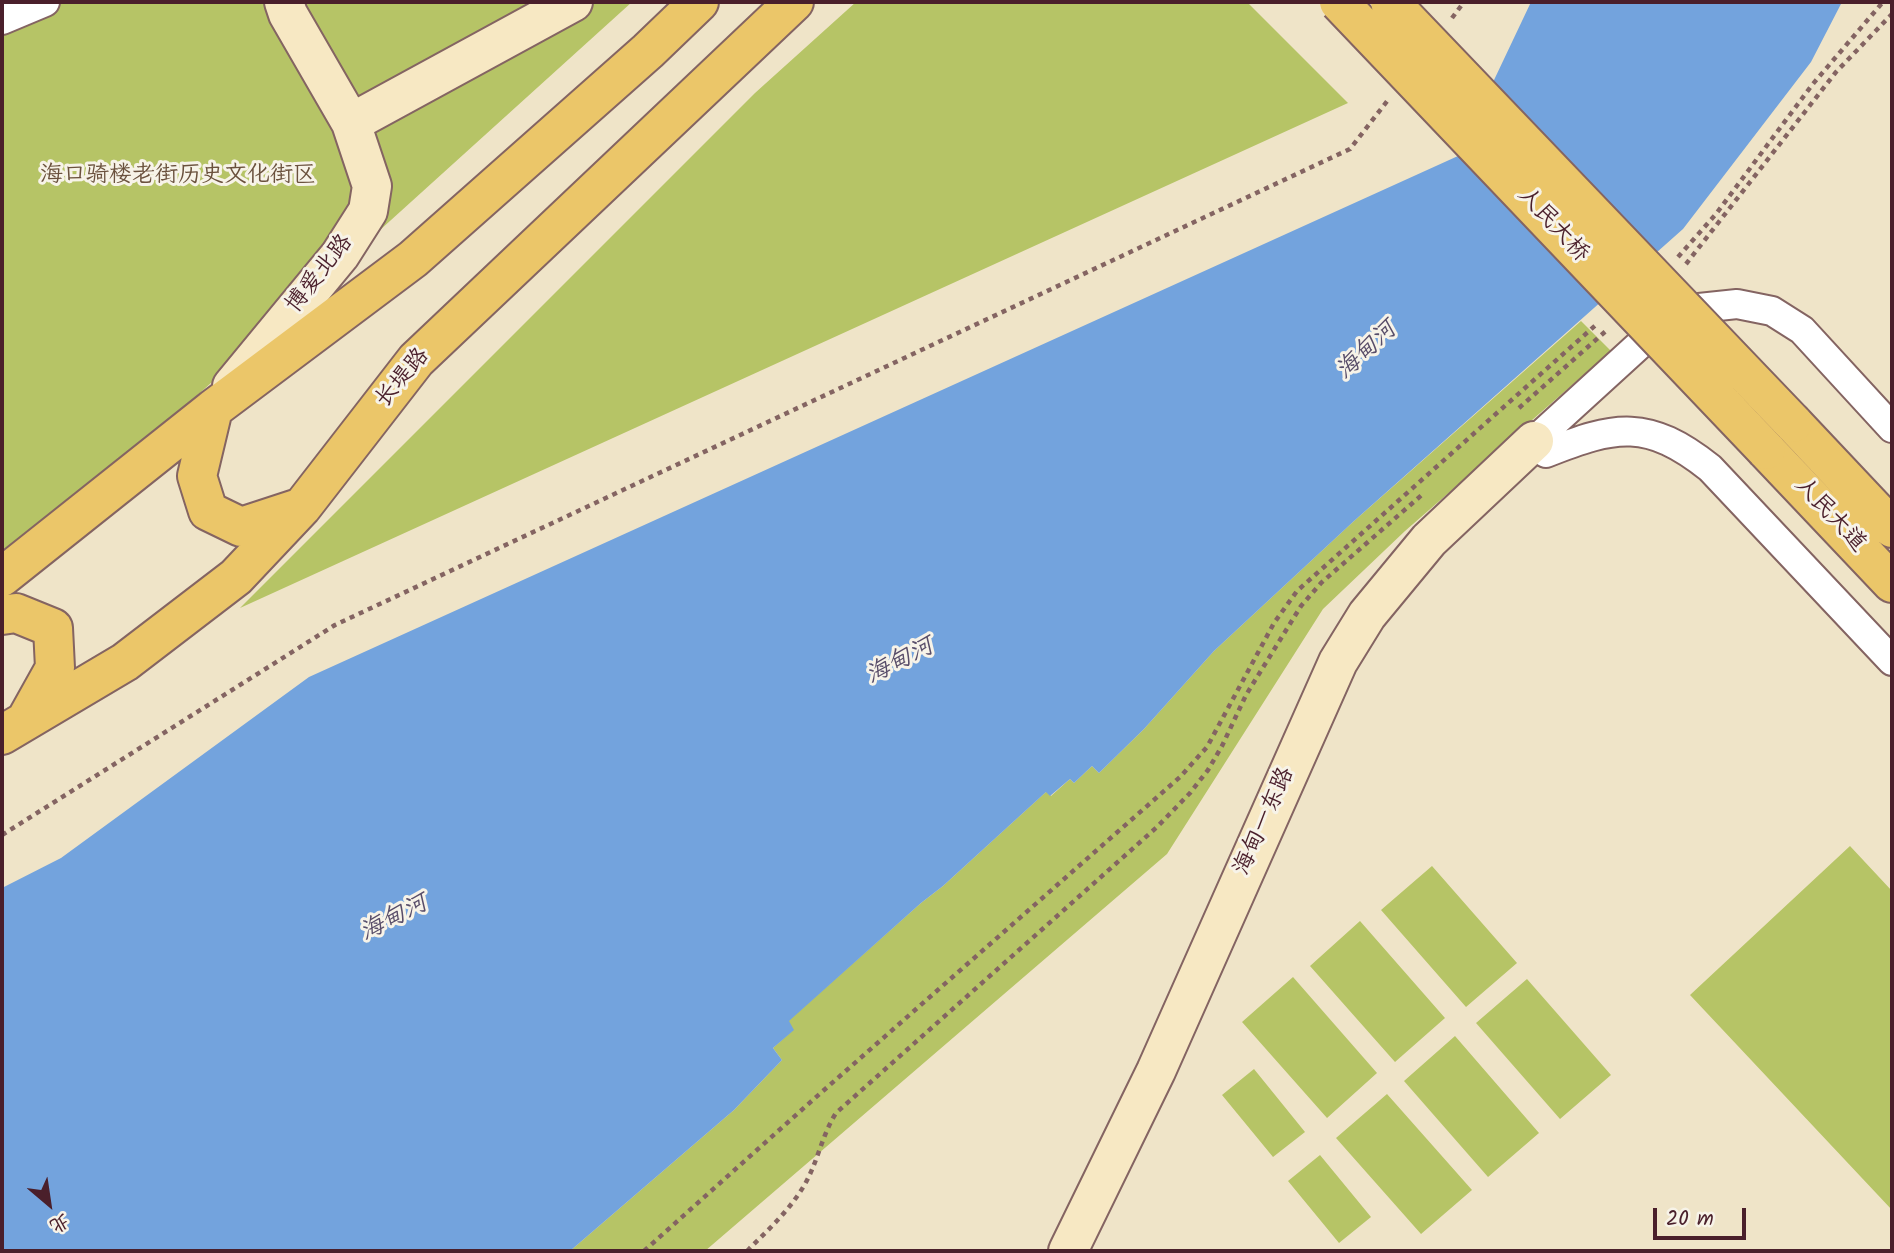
<!DOCTYPE html>
<html>
<head>
<meta charset="utf-8">
<style>
	body { margin:0 }
	#map { position:relative; width:1894px; height:1253px; overflow:hidden; background:#efe4c8; font-family:Kalam,"LXGW WenKai TC",sans-serif }
	canvas { display:block }
	.frame { position:absolute; inset:0; border:4px solid #4a1f2b; pointer-events:none }
	.north { position:absolute; left:14px; top:1169px; width:70px; height:70px; -webkit-text-stroke:5px #f7f3e8; paint-order:stroke; rotate:151deg; font-size:19px; font-weight:700; line-height:28px; text-align:center; color:#4a1f2b }
	.north::after { content:''; display:block; margin:auto; width:24px; height:32px; background:#4a1f2b; clip-path:polygon(50% 0,100% 100%,50% 72%,0 100%) }
	.scale { position:absolute; left:1653px; top:1208px; width:93px; height:32px; box-sizing:border-box; border:4px solid #4a1f2b; border-top:0; padding-left:9px; font-size:21px; line-height:24px; white-space:nowrap; color:#4a1f2b; -webkit-text-stroke:5px #f7f3e8; paint-order:stroke }
</style>
</head>
<body>
<div id="map">
<canvas width="1894" height="1253"></canvas>
<div class="frame"></div>
<div class="north">北</div>
<div class="scale">20 m</div>
</div>
<script>
const c = document.querySelector('canvas').getContext('2d');
c.lineJoin = 'round';
function fillPath(path, color) { c.fillStyle = color; c.fill(path, 'evenodd'); }
function trace(path, color, width, dash) { c.strokeStyle = color; c.lineWidth = width; c.lineCap = dash ? 'butt' : 'round'; c.setLineDash(dash || []); c.stroke(path); }
function drawText(font, color, halo, rows, align = 'center') {
  c.font = font + ' Kalam,"LXGW WenKai TC",sans-serif'; c.lineWidth = 6; c.setLineDash([]); c.textBaseline = 'middle'; c.strokeStyle = halo; c.fillStyle = color; for (const [text, x, y, turn = 0] of rows) {
    c.save(); c.translate(x, y); c.rotate((+turn || 0) * Math.PI / 180); c.textAlign = isNaN(turn) ? turn : align; if (halo) c.strokeText(text, 0, 0); c.fillText(text, 0, 0); c.restore();
  }
}
const green = new Path2D(`
	M2,2H632L2,572Z
	M856,2H1247L1348,103L240,608L755,93Z
	M1581,321L1611,351L1405,531L1323,609L1167,854L705,1251H570L734,1110L782,1060L773,1048L793,1030L788,1021L921,903L943,886L1047,791L1051,796L1070,779L1074,783L1092,766L1099,773L1144,729L1214,651L1354,521Z
	M1850,846L1892,891V1210L1690,995Z
	M1432,866L1517,963L1466,1007L1381,910Z
	M1360,921L1445,1018L1395,1062L1310,966Z
	M1293,977L1377,1073L1327,1118L1242,1022Z
	M1527,979L1611,1075L1560,1119L1476,1023Z
	M1455,1036L1539,1133L1488,1177L1404,1081Z
	M1254,1069L1305,1132L1273,1157L1222,1095Z
	M1387,1094L1472,1190L1421,1234L1336,1138Z
	M1320,1155L1371,1217L1339,1243L1288,1181Z`);
const water = new Path2D(`
	M1531,2H1842L1811,62L1683,229L1354,521L1214,651L1144,729L1099,773L1092,766L1074,783L1070,779L1050,796L1046,792L943,886L921,903L789,1021L794,1030L773,1048L782,1060L734,1110L570,1251H2V888L61,858L309,677L1458,156Z`);
const path = new Path2D(`
	M1452,18L1464,2
	M1678,257L1716,214L1812,85L1883,2
	M1686,264L1836,72L1892,14
	M1519,408L1607,330
	M2,835L335,625L1350,149L1388,100
	M644,1251L815,1098L1180,777L1207,747L1274,623L1297,591L1598,323
	M747,1251C768,1230 790,1210 805,1184C818,1161 822,1135 836,1113L1157,827L1190,793L1208,770L1222,746L1246,695L1301,606L1321,583L1424,493`);
const street = new Path2D(`
	M2,20L45,2
	M1534,441L1659,327L1699,308L1737,304L1772,311L1802,330L1892,428
	M1546,453C1616,425 1648,419 1710,468L1892,661`);
const secondary = new Path2D(`
	M351,123L573,2
	M232,386L340,255L368,211L372,186L351,123L288,14L284,2
	M1068,1251L1156,1071L1338,662L1367,615L1429,540L1534,441`);
const primary = new Path2D(`
	M213,409L197,476L208,511L241,527L296,509
	M1793,423L1892,528
	M1766,450L1892,583
	M2,577L213,409L413,259L648,51L699,2
	M2,615L16,613L53,628L55,668L26,720
	M2,735L125,662L236,577L302,507L416,360L794,2`);
const primaryBridge = new Path2D(`
	M1339,2L1766,450
	M1390,2L1793,423`);
const parkNames = [
	["海口骑楼老街历史文化街区",178,177]
];
const streetNames = [
	["人民大桥",1552,226,47],
	["博爱北路",321,275,-52],
	["长堤路",404,379,-50],
	["人民大道",1829,516,47],
	["海甸一东路",1266,822,-66]
];
const waterNames = [
	["海甸河",1368,352,-43],
	["海甸河",901,663,-27],
	["海甸河",395,920,-27]
];
fillPath(green, '#b6c466');
fillPath(water, '#73a3dd');
trace(street, '#846462', 32);
trace(secondary, '#846462', 42);
trace(primary, '#846462', 42);
trace(path, '#846462', 4.5, [5, 5]);
trace(street, '#fff', 28);
trace(secondary, '#f7e8c3', 38);
trace(primary, '#ebc669', 38);
trace(primaryBridge, '#846462', 42, []);
trace(primaryBridge, '#ebc669', 38);
drawText('23px', '#6a513d', '#f7f3e8', parkNames);
drawText('23px', '#4a1f2b', '#f7f3e8', streetNames);
drawText('italic 24px', '#584d69', '#f7f3e8', waterNames);
</script>
</body>
</html>
